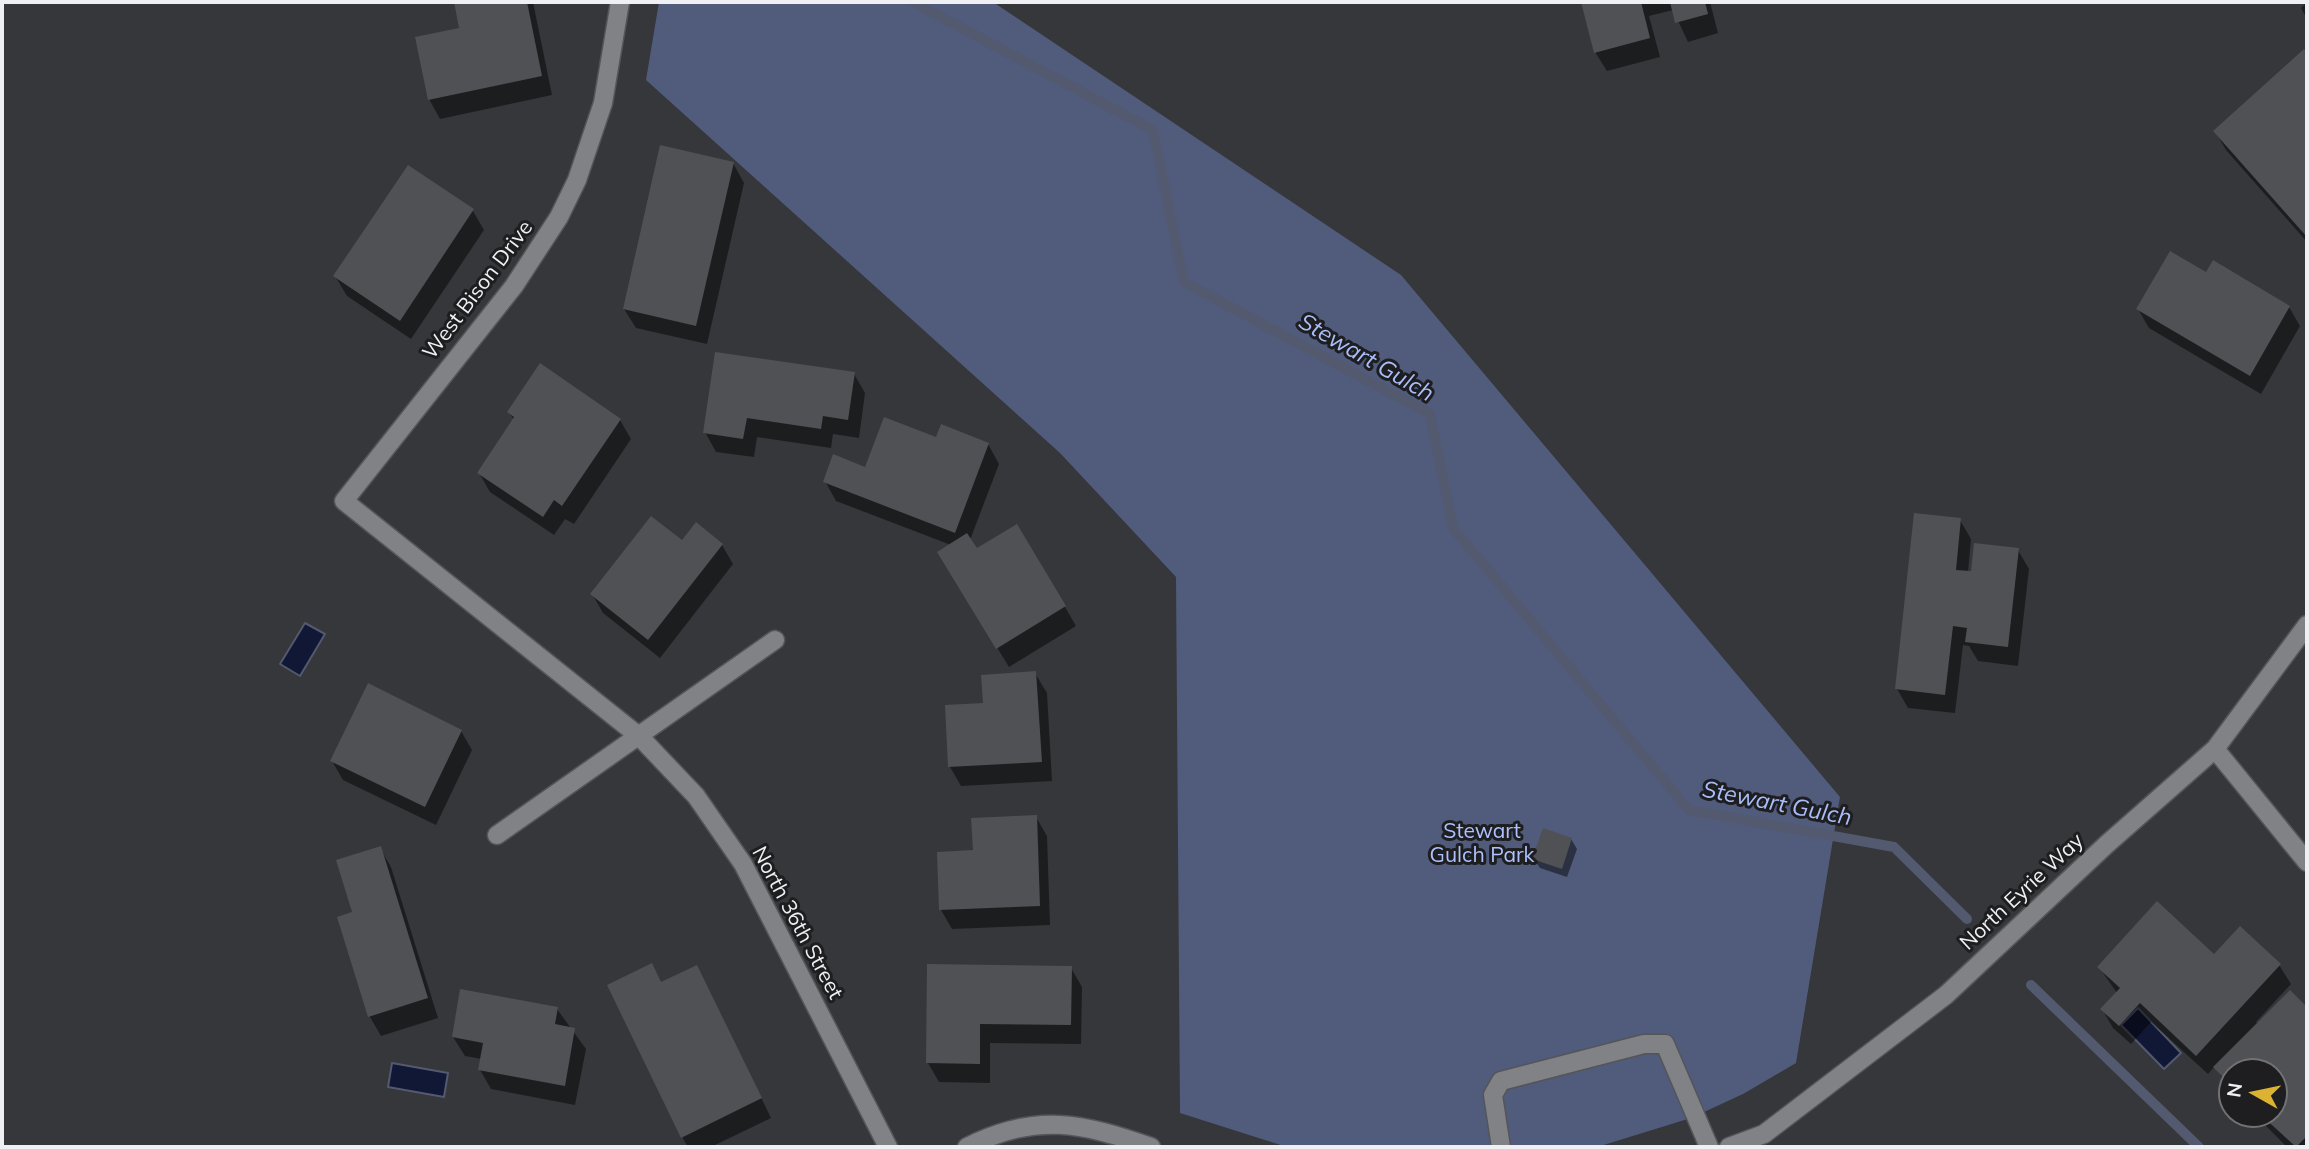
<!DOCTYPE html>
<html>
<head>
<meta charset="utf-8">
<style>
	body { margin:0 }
	#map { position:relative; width:2309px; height:1149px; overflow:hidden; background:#35373b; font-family:Mulish,sans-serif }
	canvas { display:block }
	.frame { position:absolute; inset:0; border:4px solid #eff0f3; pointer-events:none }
	.north { position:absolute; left:2218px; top:1058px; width:70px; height:70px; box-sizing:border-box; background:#1e1e20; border:2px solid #727274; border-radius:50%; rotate:279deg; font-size:19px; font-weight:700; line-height:28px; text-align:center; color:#eff0f3 }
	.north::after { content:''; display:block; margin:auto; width:24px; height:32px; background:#dcb233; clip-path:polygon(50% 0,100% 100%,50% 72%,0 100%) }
</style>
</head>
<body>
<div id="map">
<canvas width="2309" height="1149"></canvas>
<div class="frame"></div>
<div class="north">N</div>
</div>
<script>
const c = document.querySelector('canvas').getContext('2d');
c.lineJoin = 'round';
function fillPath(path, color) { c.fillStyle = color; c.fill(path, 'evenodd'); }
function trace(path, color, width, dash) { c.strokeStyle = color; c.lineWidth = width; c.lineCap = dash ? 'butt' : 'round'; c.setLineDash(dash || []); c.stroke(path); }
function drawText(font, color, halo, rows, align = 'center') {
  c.font = font + ' Mulish,sans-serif'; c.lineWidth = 6; c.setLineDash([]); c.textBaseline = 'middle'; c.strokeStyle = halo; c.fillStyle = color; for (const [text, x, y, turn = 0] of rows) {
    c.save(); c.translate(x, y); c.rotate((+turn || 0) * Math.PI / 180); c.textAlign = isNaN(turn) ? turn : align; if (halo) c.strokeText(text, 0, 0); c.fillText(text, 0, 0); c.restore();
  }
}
const green = new Path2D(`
	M659,2H993L1401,275L1840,797L1796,1063L1743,1094L1691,1118L1597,1147H1287L1180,1113L1176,577L1060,453L646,80Z`);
const water = new Path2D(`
	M305,623L325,634L300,676L280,664Z
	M2138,1008L2181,1053L2164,1069L2121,1025Z
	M392,1063L448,1073L444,1097L388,1087Z`);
const shadow = new Path2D(`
	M456,2H533L552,95L440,119L429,99L461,29Z
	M1582,2H1710L1718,33L1688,42L1673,10L1649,16L1660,57L1607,71L1595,52Z
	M2307,2V19L2301,8Z
	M2304,52L2307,56V242L2226,150L2215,131Z
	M733,163L744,183L707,344L636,328L624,309Z
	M473,211L484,230L411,339L347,296L335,276Z
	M2207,275L2289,307L2300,326L2261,394L2149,328L2138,309Z
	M854,374L865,393L859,438L833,434L831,448L757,437L754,457L716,452L705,432Z
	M509,412L620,420L631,439L574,524L565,519L554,535L490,492L479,473L514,420Z
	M937,439L988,444L999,464L970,540L976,551L1065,607L1076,626L1009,667L950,571L951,545L836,501L825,481L866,469Z
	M1960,520L1971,539L1968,573L2018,550L2029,569L2018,666L1978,661L1969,646L1963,645L1955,713L1908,708L1897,689Z
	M683,543L722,545L733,564L660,658L603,613L592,594Z
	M1035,673L1047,693L1052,781L961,786L950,767L985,704Z
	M461,731L472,750L436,825L343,780L332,761Z
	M1036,817L1047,836L1050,925L952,929L941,910L974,852Z
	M1571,839L1577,849L1567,877L1540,868L1534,859Z
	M380,848L391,867L438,1018L381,1036L370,1017L339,918L354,914Z
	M2214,957L2279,965L2291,984L2256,1022L2258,1024L2290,992L2307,1010V1147H2287L2254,1114H2274V1072H2232V1092L2215,1066L2208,1074L2151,1022L2131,1044L2113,1028L2102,1009L2117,993L2099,967Z
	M929,966L1071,968L1082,987L1081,1044L990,1043V1083L939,1082L928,1063Z
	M662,984L707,986L771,1118L711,1147H688L682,1137Z
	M557,1009L586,1049L575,1105L491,1089L480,1070L482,1059L465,1056L453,1037Z`);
const stream = new Path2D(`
	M913,2L1153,130L1184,282L1430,414L1453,528L1689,810L1894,847L1967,919
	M2031,985L2199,1147`);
const building = new Path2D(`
	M454,2H527L542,76L428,100L415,37L459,28Z
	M1581,2H1641L1650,38L1594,53Z
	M1670,2H1705L1708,14L1675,23Z
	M2304,49L2307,53V237L2213,131Z
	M660,145L734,162L696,326L623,309Z
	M408,165L474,209L400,321L333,276Z
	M2170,251L2206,272L2213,260L2290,306L2250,376L2136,309Z
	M715,352L855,372L848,420L823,416L821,429L747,418L743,439L703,433Z
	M540,363L621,419L562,506L554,500L543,517L477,473L514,417L507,412Z
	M884,417L936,437L941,424L989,443L955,533L823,482L833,454L865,467Z
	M1914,513L1961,518L1956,570L1971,571L1974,543L2019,548L2008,647L1965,642L1967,628L1953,626L1945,695L1895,689Z
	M651,516L682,540L696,522L723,544L648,640L590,594Z
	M1017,524L1066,606L996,649L937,552L967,533L977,548Z
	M1036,671L1042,762L948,767L945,705L983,703L981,675Z
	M368,683L462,730L425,807L330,761Z
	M1037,815L1040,906L939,910L937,852L973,850L971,818Z
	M1543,828L1572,838L1562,869L1532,859Z
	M381,846L428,998L368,1017L337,917L352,912L336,860Z
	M2157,901L2214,954L2240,926L2281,964L2196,1056L2140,1003L2119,1026L2100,1009L2120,988L2097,967Z
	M652,963L661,982L697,965L762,1098L681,1138L607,985Z
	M927,964L1072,966L1071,1025L980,1024V1064L926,1063Z
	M460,989L558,1007L555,1024L575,1028L565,1086L478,1070L483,1043L452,1037Z
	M2290,990L2307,1007V1136L2296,1147L2260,1114H2274V1072H2232V1086L2213,1067Z`);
const minor = new Path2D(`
	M620,2L603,103L577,180L559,217L514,286L344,501L640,737L696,796L743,864L888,1147
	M2215,749L2307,862
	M497,835L775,640
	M967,1147C1036,1112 1082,1123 1151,1147
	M1501,1147L1493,1095L1501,1081L1644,1044H1665L1709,1147
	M1729,1147L1764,1134L1946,995L2107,844L2215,749L2307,625`);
const streetNames = [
	["West Bison Drive",478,290,-53],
	["North Eyrie Way",2022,892,-43],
	["North 36th Street",797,923,62]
];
const parkNames = [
	["Stewart",1482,832],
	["Gulch Park",1482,856]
];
const waterNames = [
	["Stewart Gulch",1366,358,30],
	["Stewart Gulch",1777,804,11]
];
fillPath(green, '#515c7c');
fillPath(water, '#101835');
trace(water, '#53596e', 2);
fillPath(shadow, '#0007');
trace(stream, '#53596e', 10);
fillPath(building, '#4f5155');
trace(minor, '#545558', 21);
trace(minor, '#808286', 18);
drawText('21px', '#eff0f3', '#1e1e20', streetNames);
drawText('21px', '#acc1fd', '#1e1e20', parkNames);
drawText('italic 23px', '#a9bef9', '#1e1e20', waterNames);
</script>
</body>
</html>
